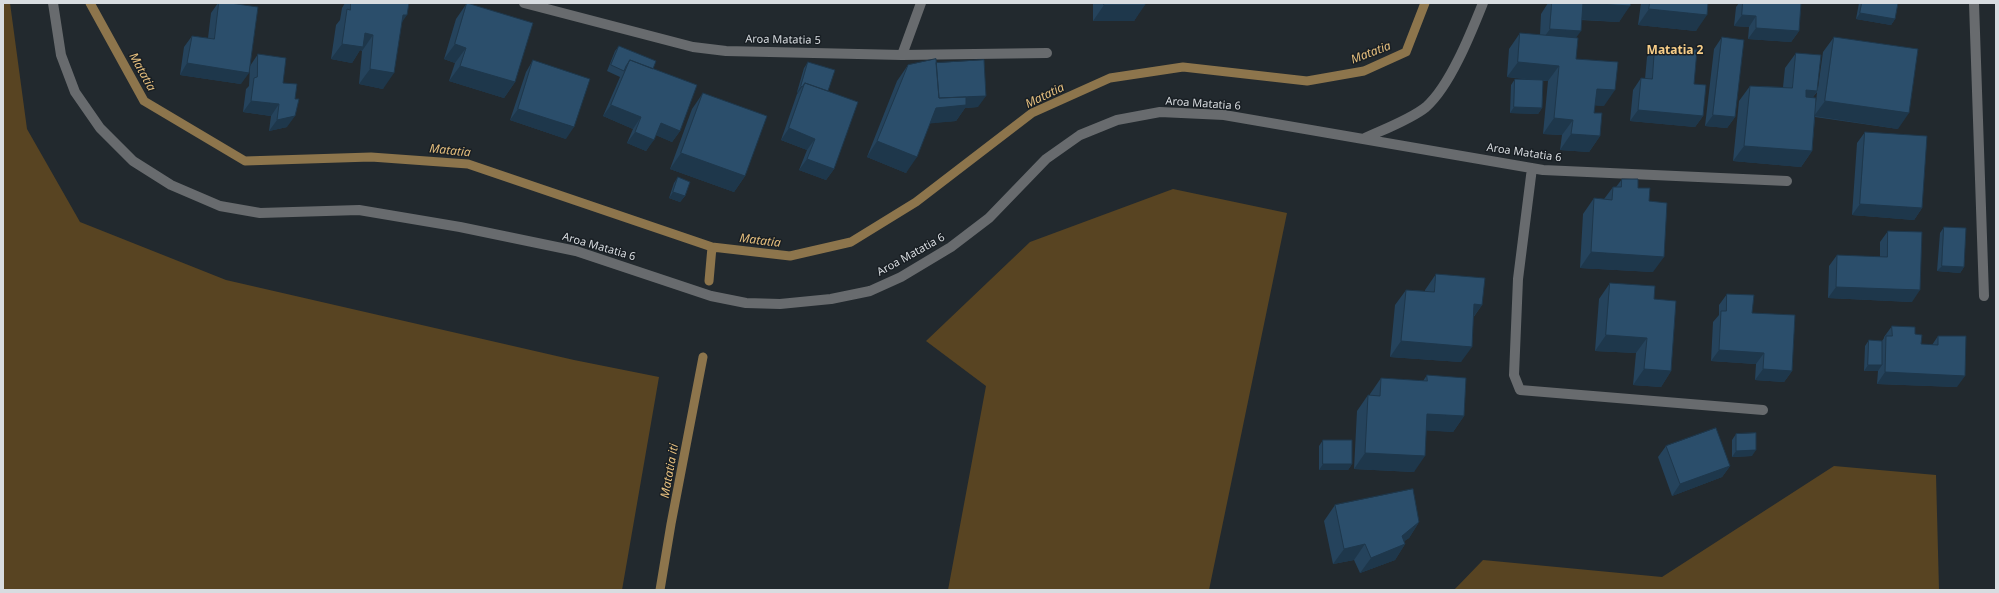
<!DOCTYPE html>
<html>
<head>
<meta charset="utf-8">
<style>
	body { margin:0 }
	#map { position:relative; width:1999px; height:593px; overflow:hidden; background:#22292e; font-family:"Noto Sans",sans-serif }
	canvas { display:block }
	.frame { position:absolute; inset:0; border:4px solid #d8dce0; pointer-events:none }
</style>
</head>
<body>
<div id="map">
<canvas width="1999" height="593"></canvas>
<div class="frame"></div>
</div>
<script>
const c = document.querySelector('canvas').getContext('2d');
c.lineJoin = 'round';
function fillPath(path, color) { c.fillStyle = color; c.fill(path, 'evenodd'); }
function trace(path, color, width, dash) { c.strokeStyle = color; c.lineWidth = width; c.lineCap = dash ? 'butt' : 'round'; c.setLineDash(dash || []); c.stroke(path); }
function drawText(font, color, halo, rows, align = 'center') {
  c.font = font + ' "Noto Sans",sans-serif'; c.lineWidth = 3; c.setLineDash([]); c.textBaseline = 'middle'; c.strokeStyle = halo; c.fillStyle = color; for (const [text, x, y, turn = 0] of rows) {
    c.save(); c.translate(x, y); c.rotate((+turn || 0) * Math.PI / 180); c.textAlign = isNaN(turn) ? turn : align; if (halo) c.strokeText(text, 0, 0); c.fillText(text, 0, 0); c.restore();
  }
}
const green = new Path2D(`
	M3,3H10L27,129L80,222L226,280L574,360L659,377L622,590H3Z
	M1173,189L1287,213L1209,590H948L986,386L926,341L1030,242Z
	M1834,466L1936,475L1939,590H1454L1483,560L1662,577Z`);
const stream = new Path2D(`
	M90,3L144,101L245,161L371,157L468,164L712,247L790,256L851,242L916,202L1032,113L1110,78L1183,67L1307,81L1364,71L1406,52L1425,3
	M709,281L712,247
	M660,590L671,524L703,357`);
const minor = new Path2D(`
	M53,3L61,55L75,92L100,128L133,161L171,185L220,206L260,213L359,210L460,227L576,251L711,296L746,303L780,304L831,299L870,291L901,277L951,247L989,218L1046,159L1080,135L1117,120L1160,112L1224,115L1543,170L1787,181
	M524,3L693,47L726,51L902,55L1047,53
	M1974,3L1984,296
	M902,55L921,3
	M1363,139C1382,130 1410,120 1426,107C1450,86 1471,33 1483,3
	M1532,168L1518,279L1514,375L1520,390L1763,410`);
const wall = new Path2D(`
	M218,3H230L241,84L180,75L184,47L192,36L208,38L211,13Z
	M345,3H409L402,22L383,89L359,84L362,51L360,50L352,63L331,59L336,25L340,20L342,8Z
	M467,3L515,82L504,98L449,81L455,63L444,59L456,19Z
	M1093,3H1145L1134,21H1093Z
	M1548,3H1631L1619,22L1581,20L1576,38V59L1604,106L1595,105L1594,113L1600,136L1589,152L1560,150L1562,135L1543,134L1548,81H1543L1542,108L1538,114L1510,113L1511,85L1515,79L1533,80L1507,77L1509,49L1520,33L1540,35L1541,14Z
	M1641,3H1708L1696,31L1638,25Z
	M1739,3H1801L1799,31L1791,42L1748,39L1749,27L1734,26L1736,7Z
	M1859,3H1898L1895,19L1891,25L1856,19Z
	M1722,37L1735,117L1727,128L1705,126L1714,49Z
	M1834,37L1898,129L1815,117L1812,151L1801,167L1733,161L1739,101L1750,86L1783,87L1785,68L1796,53L1818,88L1823,52ZM1817,92L1816,102L1813,97Z
	M619,46L653,69L680,131L672,142L656,135L646,151L627,143L633,129L603,116L620,77L607,71L615,51Z
	M1655,46L1694,84L1703,116L1695,127L1630,121L1633,90L1641,78L1645,79L1647,57Z
	M258,54L283,83L287,127L269,131L271,116L243,112L246,89L249,86L250,66Z
	M533,60L566,139L510,120L526,72Z
	M808,62L828,91L834,169L826,180L799,170L807,150L781,140L797,94L798,93L797,92L804,68Z
	M936,63L978,107L965,108L956,121L930,123L906,173L867,157L897,81L908,65Z
	M703,93L745,176L734,192L670,169L692,109Z
	M1865,132L1922,208L1914,220L1852,215L1857,143Z
	M678,177L685,196L680,202L669,198L674,183Z
	M1622,179L1638,188L1649,201L1653,272L1580,268L1583,214L1594,198L1604,199L1613,187H1616Z
	M1944,227L1964,267L1960,273L1937,271L1940,233Z
	M1888,231L1912,302L1828,298L1829,266L1837,255L1880,257V242Z
	M1436,274L1482,305L1473,318L1461,362L1390,357L1395,305L1406,290L1425,291V290Z
	M1610,283L1654,299L1671,371L1661,387L1633,385L1636,353L1595,351L1599,299Z
	M1727,294L1752,313L1792,371L1784,382L1755,380L1756,364L1711,361L1713,322L1719,315V305Z
	M1892,326L1915,334L1921,344L1932,345L1938,336L1957,387L1877,384L1878,371H1864L1865,346L1869,340L1882,341L1884,338V337Z
	M1427,375L1464,416L1453,432L1426,430L1414,472L1354,469L1357,411L1368,395H1370V394L1381,378L1423,381Z
	M1736,434L1752,456L1732,457V440Z
	M1323,440L1352,464L1348,470H1319V446Z
	M1666,446L1730,466L1722,477L1672,496L1658,457Z
	M1335,505L1419,522L1409,538L1404,541L1405,544L1395,560L1360,573L1354,560L1333,564L1324,521Z`);
const shadedWall = new Path2D(`
	M1583,3L1630,6L1619,22L1572,19Z
	M1104,5H1145L1134,21H1093Z
	M1649,9L1707,15L1696,31L1638,25Z
	M1860,13L1895,19L1891,25L1856,19Z
	M403,15H407L396,31Z
	M1742,15L1756,16L1749,27L1734,26Z
	M1756,28L1799,31L1791,42L1748,39Z
	M1550,29L1581,31L1570,46L1539,44Z
	M365,33L373,35L362,51L360,50L352,63L331,59L342,44Z
	M455,44L466,48L455,63L444,59Z
	M1518,62L1559,66L1548,81L1507,77Z
	M187,63L249,73L241,84L180,75Z
	M460,66L515,82L504,98L449,81Z
	M370,69L394,73L383,89L359,84Z
	M801,86L802,87L798,93L797,92Z
	M1597,89L1615,90L1604,106L1586,105Z
	M1806,90L1817,91L1806,107L1795,106Z
	M986,96L978,107L965,108L956,121L925,124L936,102L963,97Z
	M251,101L279,104L271,116L243,112Z
	M1825,101L1909,113L1898,129L1814,116Z
	M611,105L641,117L633,129L603,116Z
	M1514,107L1542,108L1538,114L1510,113Z
	M518,109L574,127L566,139L510,120Z
	M1638,110L1703,116L1695,127L1630,121Z
	M1713,115L1735,117L1727,128L1705,126Z
	M295,116L287,127L269,131L277,120Z
	M1554,118L1573,120L1562,135L1543,134Z
	M661,123L680,131L672,142L653,134Z
	M789,128L815,139L807,150L781,140Z
	M635,132L654,140L646,151L627,143Z
	M1571,134L1600,136L1589,152L1560,150Z
	M877,141L917,157L906,173L867,157Z
	M1744,146L1812,151L1801,167L1733,161Z
	M681,153L745,176L734,192L670,169Z
	M807,159L834,169L826,180L799,170Z
	M673,192L685,196L680,202L669,198Z
	M1860,204L1922,208L1914,220L1852,215Z
	M1591,252L1664,257L1653,272L1580,268Z
	M1942,266L1964,267L1960,273L1937,271Z
	M1836,287L1920,290L1912,302L1828,298Z
	M1474,304L1482,305L1471,320Z
	M1606,335L1647,338L1636,353L1595,351Z
	M1401,341L1472,347L1461,362L1390,357Z
	M1719,350L1764,353L1756,364L1711,361Z
	M1868,365H1882L1878,371H1864Z
	M1644,369L1671,371L1661,387L1633,385Z
	M1763,369L1792,371L1784,382L1755,380Z
	M1885,372L1965,376L1957,387L1877,384Z
	M1427,414L1464,416L1453,432L1416,430Z
	M1756,450L1752,456L1732,457L1736,451Z
	M1365,453L1425,456L1414,472L1354,469Z
	M1323,464H1352L1348,470H1319Z
	M1730,466L1722,477L1672,496L1680,484Z
	M1419,522L1409,538L1395,548L1405,544L1395,560L1360,573L1371,558L1402,536Z
	M1365,544L1354,560L1333,564L1344,549Z`);
const building = new Path2D(`
	M219,3H230L258,7L249,73L187,63L192,36L214,39Z
	M351,3H409L407,15H403L394,73L370,69L373,35L365,33L363,47L342,44L347,9L350,10Z
	M467,3L533,23L515,82L460,66L466,48L455,44Z
	M1104,3H1145V5H1104Z
	M1552,3H1631L1630,6L1583,3L1581,31L1550,29Z
	M1650,3H1708L1707,15L1649,9Z
	M1743,3H1801L1799,31L1756,28V16L1742,15Z
	M1862,3H1898L1895,19L1860,13Z
	M1520,33L1578,38L1576,59L1618,62L1615,90L1597,89L1594,113H1602L1600,136L1571,134L1573,120L1554,118L1559,66L1518,62Z
	M1722,37L1744,40L1735,117L1713,115Z
	M1834,37L1918,49L1909,113L1825,101Z
	M619,46L656,61L653,69L630,60L626,66L624,71L611,65Z
	M1655,46L1697,50L1694,84L1706,85L1703,116L1638,110L1641,78L1652,79Z
	M1796,53L1821,55L1817,91L1806,90V97L1816,98L1812,151L1744,146L1750,86L1792,88Z
	M258,54L286,58L283,83L297,84L295,99H299L295,116L277,120L279,104L251,101L254,78L257,77Z
	M936,59L939,98L966,97V105L936,108L917,157L877,141L908,65Z
	M533,60L590,79L574,127L518,109Z
	M630,60L697,85L680,131L661,123L654,140L635,132L641,117L611,105Z
	M984,60L986,96L939,98L936,63Z
	M808,62L835,70L828,91L805,83L802,87L801,86Z
	M1515,79L1543,80L1542,108L1514,107Z
	M805,83L858,102L834,169L807,159L815,139L789,128Z
	M703,93L767,116L745,176L681,153Z
	M1865,132L1927,136L1922,208L1860,204Z
	M678,177L690,182L685,196L673,192Z
	M1622,179H1638V188H1650L1649,201L1667,203L1664,257L1591,252L1594,198L1612,200L1613,187H1621Z
	M1944,227L1966,228L1964,267L1942,266Z
	M1888,231L1922,232L1920,290L1836,287L1837,255L1887,257Z
	M1436,274L1485,278L1482,305L1474,304L1472,347L1401,341L1406,290L1434,292Z
	M1610,283L1655,286L1654,299L1676,301L1671,371L1644,369L1647,338L1606,335Z
	M1727,294L1754,295L1752,313L1795,315L1792,371L1763,369L1764,353L1719,350L1721,311H1726Z
	M1892,326L1915,327V334L1922,335L1921,344L1938,345V336H1966L1965,376L1885,372L1886,336H1892Z
	M1869,340L1882,341V365H1868Z
	M1427,375L1466,378L1464,416L1427,414L1425,456L1365,453L1368,395L1380,396L1381,378L1427,381Z
	M1716,428L1730,466L1680,484L1666,446Z
	M1756,433V450L1736,451V434Z
	M1323,440H1352V464H1323Z
	M1413,489L1419,522L1402,536L1405,544L1371,558L1365,544L1344,549L1335,505Z`);
const streetNames = [
	["Aroa Matatia 5",783,40,1],
	["Aroa Matatia 6",1203,104,4],
	["Aroa Matatia 6",1524,153,8],
	["Aroa Matatia 6",599,247,16],
	["Aroa Matatia 6",911,255,-29]
];
const neighbourhoodNames = [
	["Matatia 2",1675,51]
];
const waterNames = [
	["Matatia",1371,53,-21],
	["Matatia",142,72,61],
	["Matatia",1045,96,-26],
	["Matatia",450,151,6],
	["Matatia",760,241,7],
	["Matatia iti",670,471,-80]
];
fillPath(green, '#584422');
trace(stream, '#8d754c', 9);
trace(minor, '#686b6e', 10);
fillPath(wall, '#25435c');
fillPath(shadedWall, '#1e374b');
fillPath(building, '#2b4e6b');
trace(building, '#1e374b', 1);
drawText('11px', '#d8dce0', '#191f24', streetNames);
drawText('bold 12px', '#f8ce88', '#191f24', neighbourhoodNames);
drawText('italic 12px', '#e6bf7e', '#191f24', waterNames);
</script>
</body>
</html>
